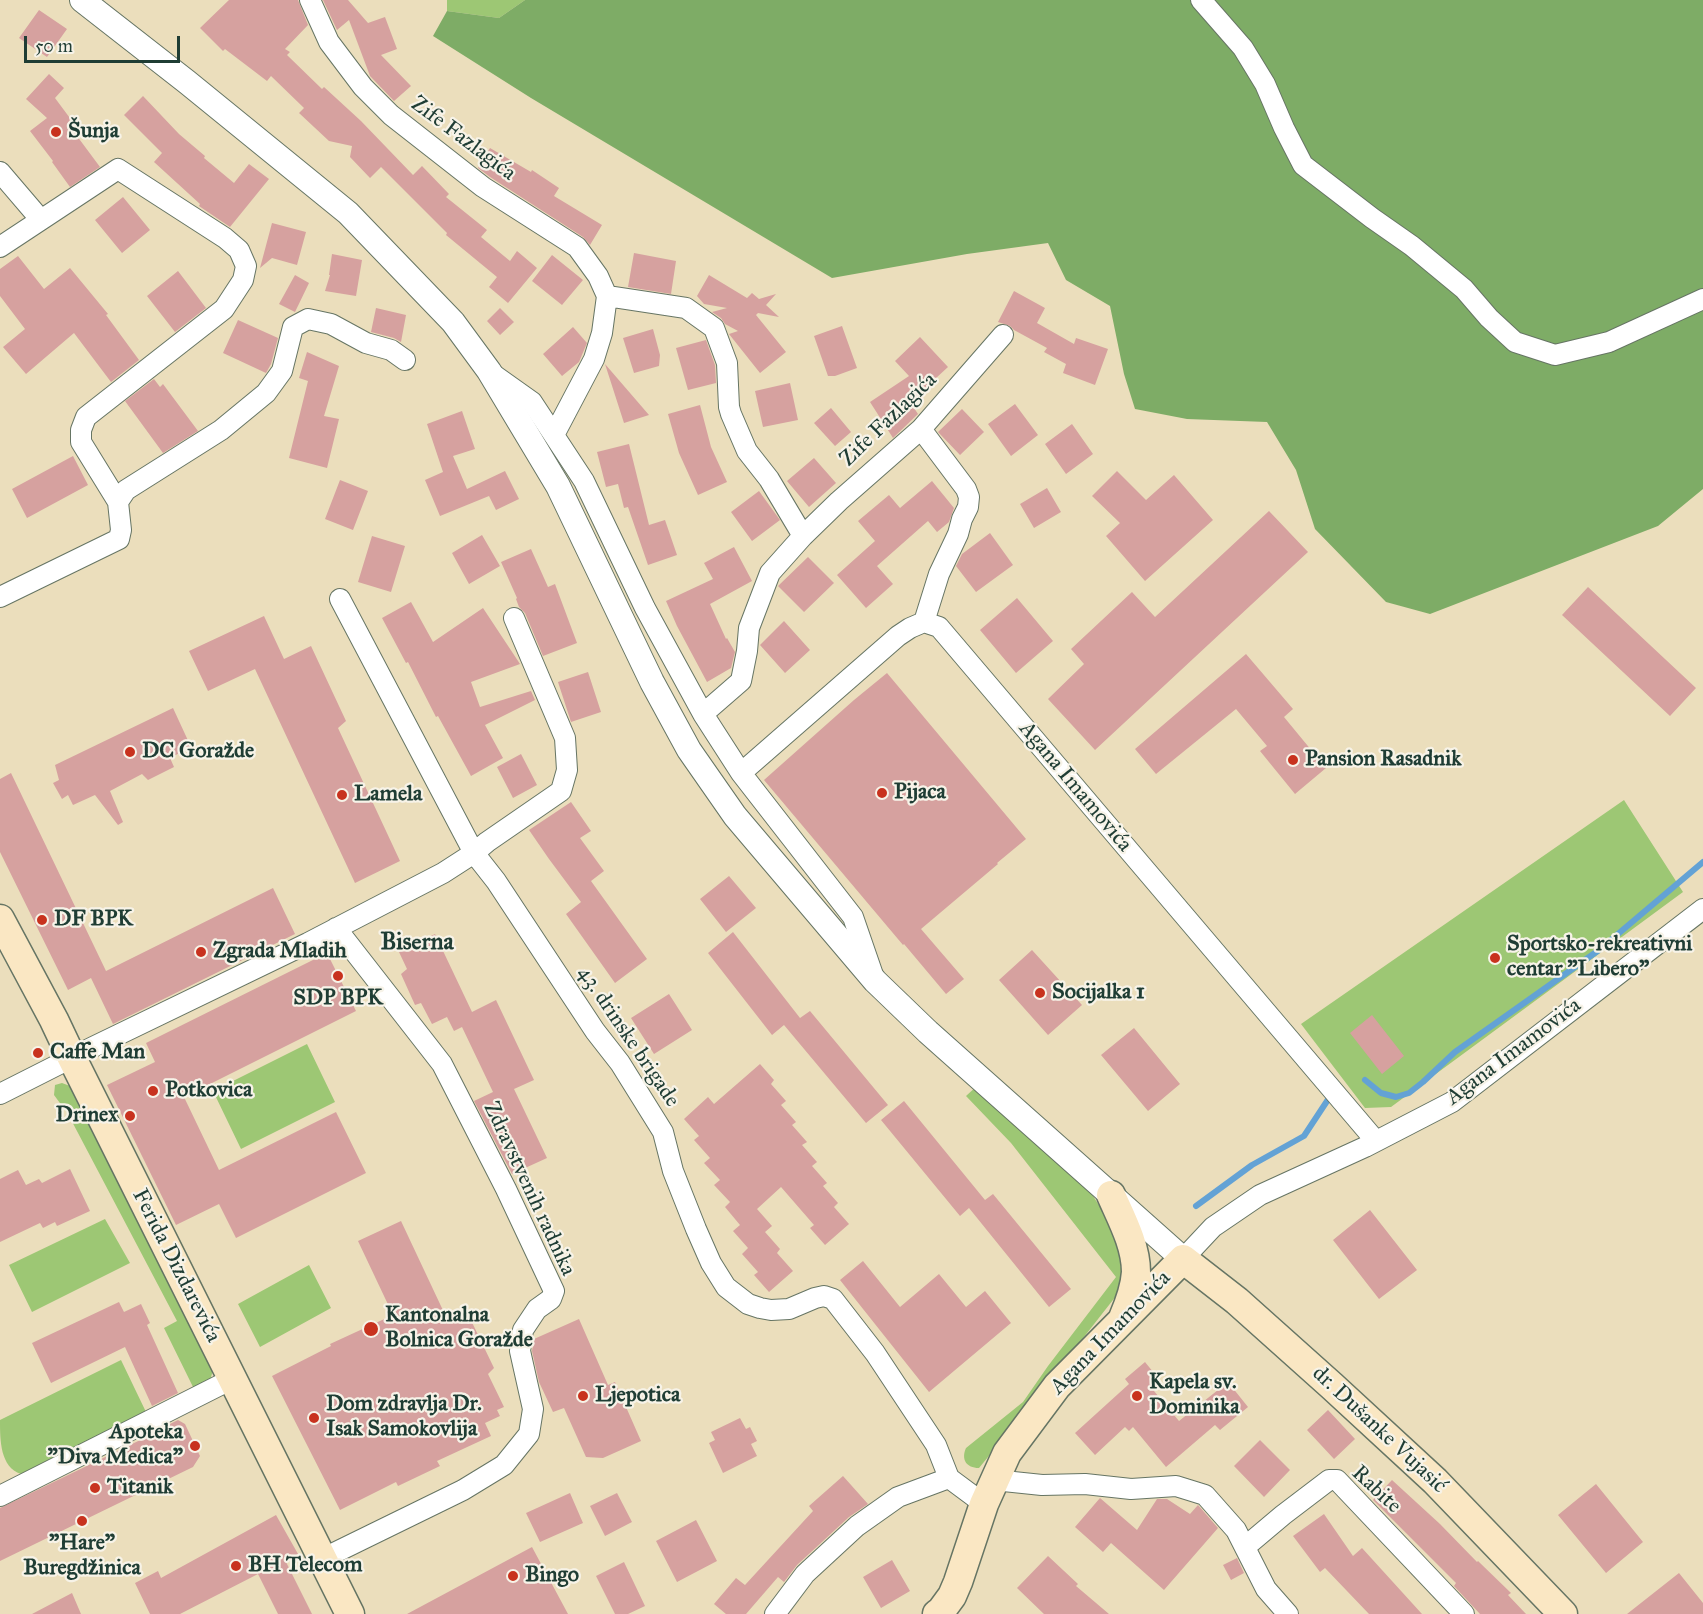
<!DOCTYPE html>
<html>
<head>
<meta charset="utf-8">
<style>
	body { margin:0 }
	#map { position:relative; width:1703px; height:1614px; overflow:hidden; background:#ebdebc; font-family:"IM FELL Great Primer",serif }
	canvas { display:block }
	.scale { position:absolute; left:24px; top:36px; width:156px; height:27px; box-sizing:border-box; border:3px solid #1f3d34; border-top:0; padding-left:8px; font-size:18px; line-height:21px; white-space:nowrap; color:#1f3d34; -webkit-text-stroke:4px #f7f3e8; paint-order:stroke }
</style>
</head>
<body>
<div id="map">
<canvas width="1703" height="1614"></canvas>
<div class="scale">50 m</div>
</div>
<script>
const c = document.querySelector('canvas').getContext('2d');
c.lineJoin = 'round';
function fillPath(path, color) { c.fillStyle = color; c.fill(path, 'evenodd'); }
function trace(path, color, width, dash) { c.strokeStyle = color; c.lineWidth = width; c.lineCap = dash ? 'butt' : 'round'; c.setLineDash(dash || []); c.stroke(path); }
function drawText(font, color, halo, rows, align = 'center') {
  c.font = font + ' "IM FELL Great Primer",serif'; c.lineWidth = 4.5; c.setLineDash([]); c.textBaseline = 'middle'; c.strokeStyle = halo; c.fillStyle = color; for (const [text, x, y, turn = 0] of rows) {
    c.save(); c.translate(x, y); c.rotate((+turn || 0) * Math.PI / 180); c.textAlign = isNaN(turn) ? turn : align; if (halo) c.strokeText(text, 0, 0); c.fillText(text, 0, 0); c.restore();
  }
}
const green = new Path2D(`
	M447,0H525L499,18L447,11Z
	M1624,800L1683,892L1391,1107L1365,1108L1301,1024Z
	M307,1044L335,1102L241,1149L213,1091Z
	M62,1083L70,1086L213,1370L210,1381L194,1389L164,1328L177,1321L68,1114L54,1095L55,1085Z
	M978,1085L1090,1191L1110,1223L1125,1260L1120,1291L1029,1407L979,1468C966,1468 961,1459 966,1448L1023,1402L1048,1366L1116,1277L1011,1143L966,1096Z
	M105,1219L130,1263L32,1312L9,1265Z
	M309,1265L331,1308L260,1347L238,1304Z
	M121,1360L146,1412L21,1474C0,1467 0,1440 0,1420Z`);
const forest = new Path2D(`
	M525,0H1703V489L1658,526L1430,614L1386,602L1315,529L1296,470L1267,422L1187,419L1135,409L1124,374L1110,306L1066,280L1048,243L967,254L832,278L531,98L433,36L447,11L499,18Z`);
const stream = new Path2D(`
	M1365,1080L1381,1093L1396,1097L1409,1093L1423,1082L1455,1052L1599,950L1703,862
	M1196,1206L1252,1165L1304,1136L1331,1095`);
const building = new Path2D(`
	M229,0H298L308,25L285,49L290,52L287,55L322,89L324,87L361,121L413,175L422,166L449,194L446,197L487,230L481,237L510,261L517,251L537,268L508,303L489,287L497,277L446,235L447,233L381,167L370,178L350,157L352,146L329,141L299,113L304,108L271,76L267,81L225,49L223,51L200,28Z
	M323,0H348L368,23L385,17L397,49L381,55L411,86L394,101L370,76L349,20L337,30Z
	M39,10L67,29L47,57L19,38Z
	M49,74L64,88L55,98L81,133L77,136L100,167L70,187L52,162L53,161L30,131L47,118L26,99Z
	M143,96L179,134L205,156L204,158L234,183L249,164L269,179L230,227L199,206L200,204L154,162L162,153L124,115Z
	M490,148L531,172L532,170L559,188L554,196L602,225L590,245L583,237L490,177L478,168Z
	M123,197L150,230L122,253L95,220Z
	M272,223L306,232L297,265L272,258L260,268Z
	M634,253L676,261L671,294L628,287Z
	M332,254L362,260L356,296L325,291L330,275H329Z
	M552,255L583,280L562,305L532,281Z
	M18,256L44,289L70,268L108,314L106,315L139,360L111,382L74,333L26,374L3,347L25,329L0,296V269Z
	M178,271L206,308L175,332L147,296Z
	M295,275L309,283L295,312L279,304Z
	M709,275L747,298L752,293L759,299L776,294L766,305L779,317L758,313L756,315L786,352L760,373L729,334L738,331L725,324L721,318L712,312L727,308L704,304L697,296Z
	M1014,291L1045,308L1037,323L1074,344L1076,338L1108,349L1095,385L1063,373L1066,364L1044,352L1047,348L1014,330L1010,326L998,322Z
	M376,308L406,315L401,342L394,338L371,332Z
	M500,308L514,322L500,335L487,321Z
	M238,320L278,338L271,364L266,373L223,353Z
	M842,326L857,368L835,376H828L814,336Z
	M573,327L587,343L579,362L562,376L543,354Z
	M653,329L660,355L659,366L634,373L623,338Z
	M920,337L948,367L910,402L918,414L893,438L870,402L909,376L895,361Z
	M706,340L715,365L716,383L688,390L676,348Z
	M307,352L339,366L324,416L339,419L327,468L289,458L308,381L299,378Z
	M605,364L649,415L624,423Z
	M154,379L160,387L163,384L198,431L163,453L125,401Z
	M790,383L798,420L763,427L755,391Z
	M1015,404L1038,435L1011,456L988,424Z
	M700,405L711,447L727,482L698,495L679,453L668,414Z
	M831,408L851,432L835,446L814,423Z
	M962,409L984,432L960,455L938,432Z
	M462,411L475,449L453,456L467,489L505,471L519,499L496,510L489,496L440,516L425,480L443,472L427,424Z
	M1072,424L1093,454L1066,474L1045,444Z
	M629,444L649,525L665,520L677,555L648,565L628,507L624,508L618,484L606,487L597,452Z
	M73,456L88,485L27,518L12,489Z
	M814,458L836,483L809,507L787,481Z
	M1117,471L1146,500L1174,475L1213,520L1145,581L1106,536L1120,523L1092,496Z
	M340,480L368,491L353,530L325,519Z
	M932,481L954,508L949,522L937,532L928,521L877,566L893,584L866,608L837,575L875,541L858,521L889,495L900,508Z
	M1047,488L1061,512L1034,528L1020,504Z
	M759,491L780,520L752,541L731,512Z
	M1269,511L1308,552L1095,750L1048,699L1084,664L1071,649L1132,592L1155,617Z
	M990,533L1013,565L976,592L956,566L962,554Z
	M482,535L500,566L469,584L452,553Z
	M372,536L405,546L391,592L358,582Z
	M734,547L752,581L710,604L726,639L727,638L735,652L731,668L707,682L677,626L666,601L713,579L704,563Z
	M531,549L548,587L555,584L577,643L543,656L525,613L519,607L516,599L517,598L501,562Z
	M808,557L834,583L804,612L778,586Z
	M1588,587L1696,688L1670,716L1562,615Z
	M1017,598L1053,641L1016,673L980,630Z
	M411,602L433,642L483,608L520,664L471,682L480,707L531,691L535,700L485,725L503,758L471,776L438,716L436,717L408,662L406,663L382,618Z
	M264,616L284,659L311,646L346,721L338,728L400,861L355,883L255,669L208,691L189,651Z
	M784,621L810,650L785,673L760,645Z
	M1246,654L1293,709L1284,717L1326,768L1295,794L1260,751L1267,746L1236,709L1156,774L1135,749Z
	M588,672L601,712L571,722L558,682Z
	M887,673L1026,839L997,863L998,864L921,929L964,979L946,994L904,944L903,945L764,780L854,700Z
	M173,708L191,747L170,758L174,767L148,780L142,774L110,791L123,822L118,825L95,795L73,805L68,795L62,799L53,783L59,780L55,765Z
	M521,754L537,785L513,798L497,767Z
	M11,773L106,971L273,888L295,934L113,1024L91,978L68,990L0,852V779Z
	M571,802L591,831L580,838L604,871L591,881L647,959L615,983L566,914L581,902L549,859L529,830Z
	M729,876L756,908L726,932L700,899Z
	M733,932L800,1018L810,1011L888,1105L866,1123L784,1025L772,1035L708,953Z
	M435,934L472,1012L496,1000L534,1080L514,1089L547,1158L512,1174L474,1101L493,1092L462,1027L454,1031L447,1017L432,1024L421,1003L415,1005L401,974L407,969L399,952Z
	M1032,950L1082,1005L1048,1035L999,980Z
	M327,953L356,1011L184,1097L219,1170L336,1112L366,1173L236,1238L219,1204L176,1225L107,1085L155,1062L146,1043Z
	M669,994L692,1030L654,1054L631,1018Z
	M1372,1015L1404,1056L1382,1074L1350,1033Z
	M1134,1028L1180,1084L1148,1111L1101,1055Z
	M760,1064L774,1080L771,1084L786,1101L781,1105L796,1122L792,1125L807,1142L802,1145L817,1162L812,1166L827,1183L823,1186L838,1203L834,1207L849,1224L825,1245L810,1228L814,1225L781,1187L757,1209L772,1226L765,1232L780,1249L777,1253L793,1271L769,1292L754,1275L758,1272L742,1254L748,1248L733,1231L740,1225L725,1207L730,1202L714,1185L720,1180L704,1163L710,1158L694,1140L699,1136L684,1119L708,1097L714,1104Z
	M904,1101L985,1200L993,1194L1071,1289L1049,1307L969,1208L960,1216L881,1120Z
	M70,1169L90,1211L57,1226L55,1222L43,1228L40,1223L0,1242V1179L18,1170L26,1185L39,1179L42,1183Z
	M1370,1210L1417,1270L1379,1299L1333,1240Z
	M401,1221L448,1321L467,1312L494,1368L488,1374L504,1407L497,1410L500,1416L485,1423L491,1436L437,1461L440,1466L398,1486L396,1482L340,1510L272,1376L331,1346L330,1344L393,1315L358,1241Z
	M863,1261L900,1307L939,1274L966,1307L985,1291L1011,1323L929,1392L840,1280Z
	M119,1302L124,1312L141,1304L150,1323L147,1325L178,1393L152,1406L125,1347L51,1383L32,1343Z
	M579,1319L608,1385L615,1382L641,1441L603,1458L586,1457L564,1408L553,1412L539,1382L532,1351L534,1339Z
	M1145,1362L1162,1383L1154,1391L1179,1421L1228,1382L1248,1407L1220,1430L1215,1425L1166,1467L1133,1427L1129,1431L1125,1427L1095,1455L1075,1433L1129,1384L1125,1379Z
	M1328,1410L1355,1439L1334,1459L1307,1430Z
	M740,1418L746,1429L750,1427L757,1441L751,1444L757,1456L723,1473L709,1443L715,1440L711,1432Z
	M178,1420L185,1424L200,1456L193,1467L0,1561V1508L163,1429L162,1428Z
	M1260,1440L1290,1470L1264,1497L1234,1466Z
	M843,1476L868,1504L849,1517L797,1565L784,1582L778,1577L746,1614H726L714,1604L736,1578L745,1585L813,1511L809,1506Z
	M1392,1480L1440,1524L1477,1562L1478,1561L1511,1593L1508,1595L1526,1614H1480L1454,1586L1456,1583L1373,1500Z
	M1596,1484L1643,1542L1606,1573L1558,1515Z
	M570,1493L583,1523L540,1542L526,1513Z
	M617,1493L632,1522L605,1536L590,1506Z
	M1100,1498L1137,1530L1157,1499H1167L1190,1514L1198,1505L1218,1528L1164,1590L1111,1543L1103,1552L1075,1527Z
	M1324,1514L1353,1556L1362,1548L1422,1614H1369L1325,1568L1320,1572L1293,1536Z
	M276,1515L298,1554L285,1560L312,1614H278L258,1574L180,1614H150L135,1583L158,1571L161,1578Z
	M696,1520L717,1561L677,1582L656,1541Z
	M532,1547L568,1614H407Z
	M1048,1556L1078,1584L1076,1586L1109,1614H1044L1017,1588Z
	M1237,1558L1244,1573L1231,1580L1223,1565Z
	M892,1560L910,1591L881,1608L863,1577Z
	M624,1562L645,1606L628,1614H615L596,1576Z
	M1679,1573L1703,1603V1614H1627Z
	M72,1593L81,1614H32Z`);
const minor = new Path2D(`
	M310,0L329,42L363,87L391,115L483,187L577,247L598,276L607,296L602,333L594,359L554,435
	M1201,0L1243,48L1265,84L1284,128L1303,165L1372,218L1412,246L1464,289L1489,318L1515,342L1555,355L1609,342L1703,299
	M0,172L41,220
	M0,247L118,169L225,238L239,250L246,266L243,280L224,309L86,417L81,430V442L118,502
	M607,296L686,308L714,328L727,363L729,407L731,414L747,451L769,479L803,536
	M494,375L532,402L584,481L645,608L703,714L741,773L853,917L873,975
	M921,429L966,489L969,497L968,507L962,519L958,534L939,574L924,622
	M0,597L119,539L121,530L118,502L126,490L221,430L266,393L282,371L293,327L308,319L331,324L366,343L391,350L405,360
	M340,599L474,853L496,881L595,1031L620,1063L663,1132L673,1171L696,1229L711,1263L726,1287L748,1304L760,1308L771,1310L789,1309L815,1298L824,1296L833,1299L875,1353L936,1445L949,1478L984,1504
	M703,714L741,681L747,651L749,628L770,573L803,536L839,501L921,429L1003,335
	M741,773L898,636L910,628L924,622L939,627L1375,1140
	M0,1094L93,1047L308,943L443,873L474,853L487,842L561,791L567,770L565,738L514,618
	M1183,1259L1213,1227L1260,1195L1365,1147L1452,1102L1703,909
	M994,1480L1042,1485L1085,1484L1131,1489L1176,1486L1205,1495L1236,1530L1266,1589L1288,1614
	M0,1496L232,1379
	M1245,1547L1283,1515L1329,1480H1337L1464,1614
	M322,1559L463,1490L504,1465L529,1434L533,1409L520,1351L523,1330L537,1309L551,1299L554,1291L506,1189L442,1064L336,928
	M775,1614L805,1574L857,1526L898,1497L949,1478`);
const tertiary = new Path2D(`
	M82,0L187,82L348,213L453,322L489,371L558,486L652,682L689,750L735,816L875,981L928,1032L1183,1259`);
const secondary = new Path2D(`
	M0,919L54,1020L72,1058L350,1614
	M1111,1195C1121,1218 1136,1245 1136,1272C1135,1288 1129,1304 1123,1318
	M937,1614L941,1611L952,1596L958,1582L984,1504L1007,1453L1057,1386L1183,1259L1237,1301L1332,1386L1435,1481L1563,1614`);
const markers = [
	[56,132,6,"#c8321e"],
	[130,752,6,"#c8321e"],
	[1293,760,6,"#c8321e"],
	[882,793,6,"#c8321e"],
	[342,795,6,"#c8321e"],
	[42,920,6,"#c8321e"],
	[201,952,6,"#c8321e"],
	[1495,958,6,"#c8321e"],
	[338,976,6,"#c8321e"],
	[1040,993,6,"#c8321e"],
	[38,1053,6,"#c8321e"],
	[153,1091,6,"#c8321e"],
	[130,1116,6,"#c8321e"],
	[371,1329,8,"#c8321e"],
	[583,1396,6,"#c8321e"],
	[1137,1396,6,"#c8321e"],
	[314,1418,6,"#c8321e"],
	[195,1446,6,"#c8321e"],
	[95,1488,6,"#c8321e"],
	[82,1521,6,"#c8321e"],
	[236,1566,6,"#c8321e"],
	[513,1576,6,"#c8321e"]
];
const poiNames = [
	["Šunja",68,132],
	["DC Goražde",142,752],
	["Pansion Rasadnik",1305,760],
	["Pijaca",894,793],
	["Lamela",354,795],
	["DF BPK",54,920],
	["Sportsko-rekreativni",1507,945],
	["centar \"Libero\"",1507,970],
	["Zgrada Mladih",213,952],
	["Socijalka 1",1052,993],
	["SDP BPK",338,999,"center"],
	["Caffe Man",50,1053],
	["Potkovica",165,1091],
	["Drinex",118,1116,"right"],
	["Kantonalna",385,1316],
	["Bolnica Goražde",385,1341],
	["Kapela sv.",1149,1383],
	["Dominika",1149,1408],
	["Ljepotica",595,1396],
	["Dom zdravlja Dr.",326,1405],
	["Isak Samokovlija",326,1430],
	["Apoteka",183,1433,"right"],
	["\"Diva Medica\"",183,1458,"right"],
	["Titanik",107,1488],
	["\"Hare\"",82,1544,"center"],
	["Buregdžinica",82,1569,"center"],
	["BH Telecom",248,1566],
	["Bingo",525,1576]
];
const streetNames = [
	["Zife Fazlagića",463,139,37],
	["Zife Fazlagića",889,420,-44],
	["Agana Imamovića",1075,787,50],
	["43. drinske brigade",628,1037,56],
	["Agana Imamovića",1514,1052,-37],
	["Zdravstvenih radnika",529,1189,65],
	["Ferida Dizdarevića",176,1266,63],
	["Agana Imamovića",1111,1333,-46],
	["dr. Dušanke Vujasić",1379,1430,43],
	["Rabite",1376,1490,43]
];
const neighbourhoodNames = [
	["Biserna",417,943]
];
fillPath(green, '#9dc774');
fillPath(forest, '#7eac66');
trace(stream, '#63a2d5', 6);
fillPath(building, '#d6a19f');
trace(minor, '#667564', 22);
trace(tertiary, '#667564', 26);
trace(secondary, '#667564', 31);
trace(minor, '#fff', 20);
trace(tertiary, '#fff', 24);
trace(secondary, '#fae7c3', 28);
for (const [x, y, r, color] of markers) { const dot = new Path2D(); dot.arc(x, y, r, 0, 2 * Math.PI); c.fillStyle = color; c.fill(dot); trace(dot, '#f7f3e8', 2); }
drawText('bold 22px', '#1f3d34', '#f7f3e8', poiNames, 'left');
drawText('22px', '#1f3d34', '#f7f3e8', streetNames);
drawText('bold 24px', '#1f3d34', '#f7f3e8', neighbourhoodNames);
</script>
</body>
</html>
